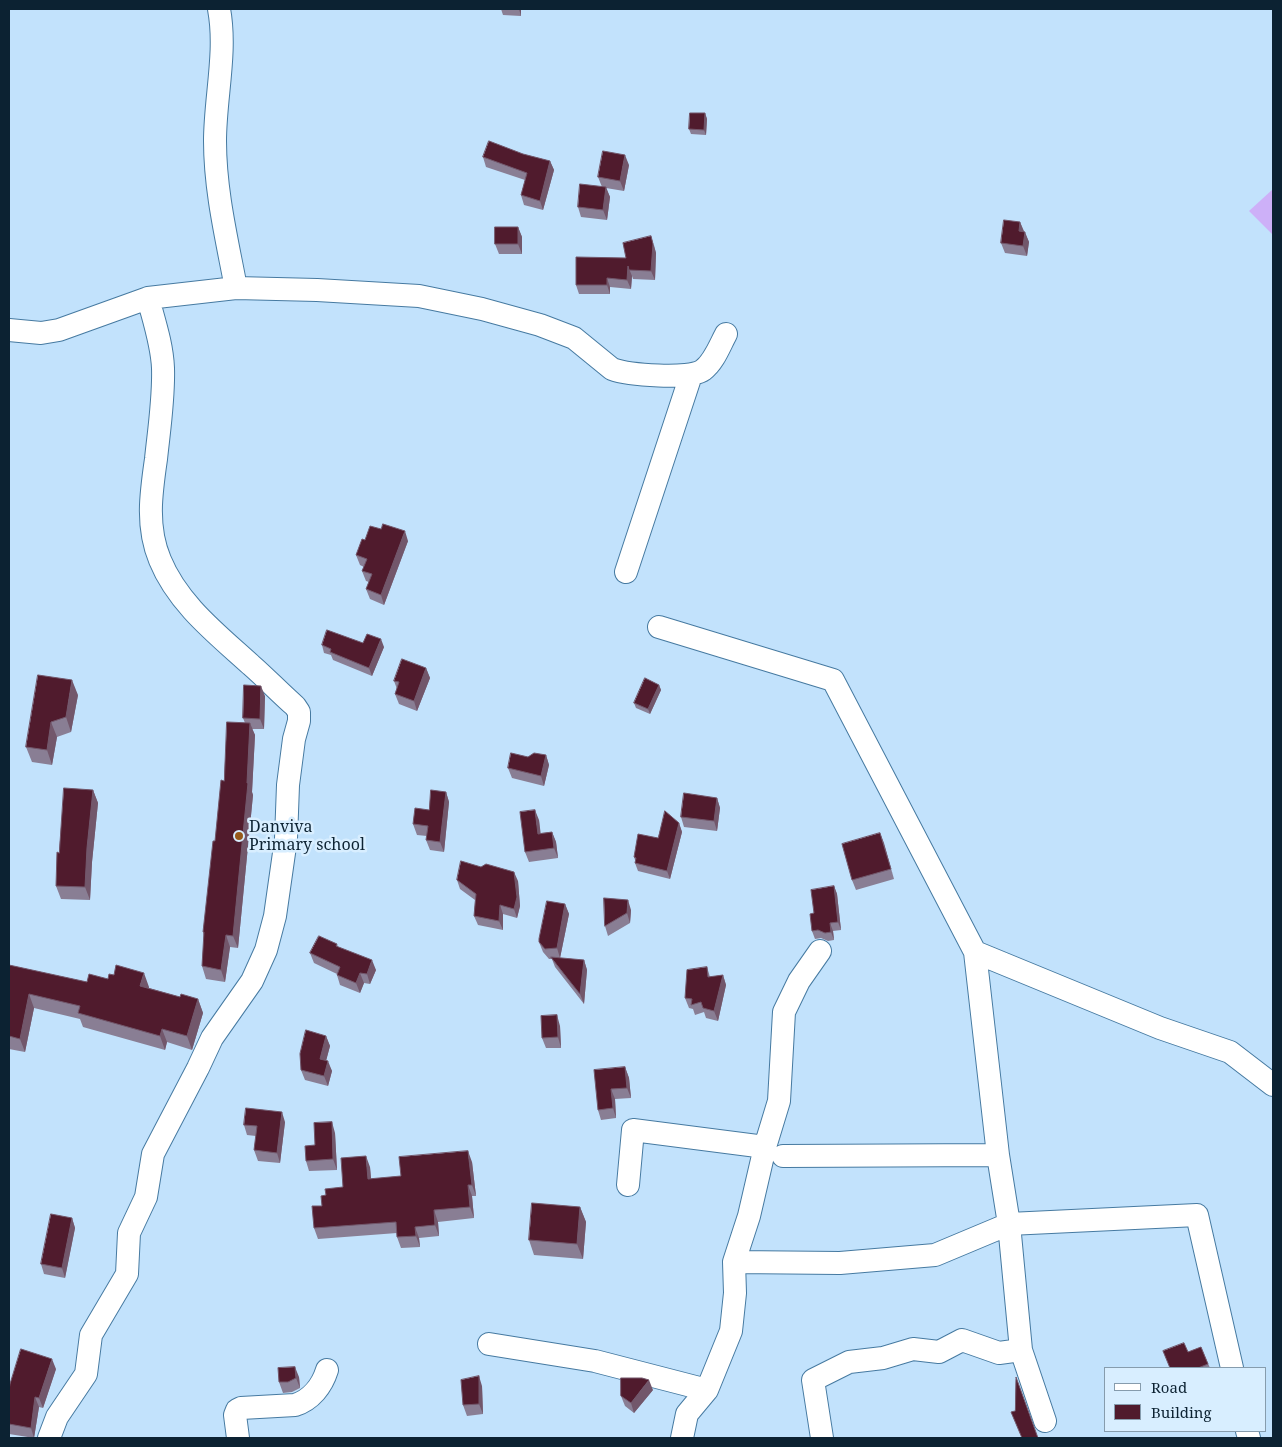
<!DOCTYPE html>
<html>
<head>
<meta charset="utf-8">
<style>
	body { margin:0 }
	#map { position:relative; width:1282px; height:1447px; overflow:hidden; background:#c2e2fc; font-family:"Noto Serif",serif }
	canvas { display:block }
	.frame { position:absolute; inset:0; border:10px solid #0c2232; pointer-events:none }
	.legend { position:absolute; left:1104px; top:1367px; width:162px; height:65px; box-sizing:border-box; background:#d8eeff; border:1px solid #869cad; margin:0; padding:6px 9px; list-style:none; font-size:15px; color:#0c2232 }
	.legend li { display:flex; align-items:center; gap:10px; height:25px }
	.legend b { width:25px; border:1px solid #869cad }
</style>
</head>
<body>
<div id="map">
<canvas width="1282" height="1447"></canvas>
<div class="frame"></div>
<ul class="legend">
<li><b style="height:6px;background:#fff"></b>Road</li>
<li><b style="height:14px;background:#501b2d"></b>Building</li>
</ul>
</div>
<script>
const c = document.querySelector('canvas').getContext('2d');
c.lineJoin = 'round';
function fillPath(path, color) { c.fillStyle = color; c.fill(path, 'evenodd'); }
function trace(path, color, width, dash) { c.strokeStyle = color; c.lineWidth = width; c.lineCap = dash ? 'butt' : 'round'; c.setLineDash(dash || []); c.stroke(path); }
function drawText(font, color, halo, rows, align = 'center') {
  c.font = font + ' "Noto Serif",serif'; c.lineWidth = 5; c.setLineDash([]); c.textBaseline = 'middle'; c.strokeStyle = halo; c.fillStyle = color; for (const [text, x, y, turn = 0] of rows) {
    c.save(); c.translate(x, y); c.rotate((+turn || 0) * Math.PI / 180); c.textAlign = isNaN(turn) ? turn : align; if (halo) c.strokeText(text, 0, 0); c.fillText(text, 0, 0); c.restore();
  }
}
const green = new Path2D(`
	M1273,189V235L1249,211Z`);
const minor = new Path2D(`
	M219,9C227,52 215,98 215,141C215,191 227,240 236,288
	M9,330L41,333L59,330L148,298L236,288L317,290L419,296L482,309L540,325L574,338L612,369C628,375 690,380 703,370C714,362 720,345 726,334
	M626,572L691,375
	M659,627L833,680L975,952L998,1155L1009,1224L1197,1215L1232,1368
	M975,952L1160,1028L1230,1052L1273,1085
	M783,1156L998,1155
	M628,1185L633,1130L765,1147
	M734,1262L840,1263L935,1255L1009,1224L1021,1350L1045,1421
	M489,1344L595,1361L707,1390
	M1247,1431L1249,1438
	M49,1438L57,1417L86,1374L91,1335L127,1274L129,1233L146,1197L153,1154L198,1068L212,1038L252,981L266,950L275,916L286,839L288,785L294,739L299,721V712L295,706C280,693 266,678 251,665C217,634 178,604 160,560C146,527 151,493 156,459C159,430 164,398 163,368C162,344 154,321 148,298
	M238,1438L235,1415L237,1410L241,1408L295,1405C311,1400 322,1386 327,1370
	M682,1438L687,1414L707,1390L731,1331L735,1293L734,1262L749,1216L765,1147L779,1101L784,1012L799,981L820,951
	M822,1438L813,1380L849,1362L883,1358L913,1349L939,1352L962,1340L999,1353L1021,1350`);
const wall = new Path2D(`
	M501,9H521V16L503,15Z
	M705,113L707,119L706,135L691,134L689,129Z
	M523,154L550,161L554,170L543,210L524,205L521,195L525,180L486,167L483,157Z
	M629,165L624,191L606,188L610,197L607,220L581,217L578,207L602,187L598,177Z
	M1020,222L1024,231L1029,242L1027,256L1005,253L1001,243Z
	M518,227L522,237V254H499L495,244Z
	M654,245L656,253L655,280L633,279L632,276L631,289L610,287V294H579L576,285L626,258Z
	M365,540L408,541L384,605L370,599L366,589L369,582L366,581L362,571L364,567L360,565L356,555Z
	M363,643L384,647L372,676L333,660L331,655L324,653L322,645Z
	M426,668L430,678L417,711L399,704L395,694L397,689L394,681Z
	M659,685L661,690L650,714L636,708L634,703Z
	M78,695L71,732L57,737L52,765L32,762L26,747Z
	M265,696L264,729H252L255,735L252,792L253,795L238,948L230,947L225,982L206,979L202,966L204,936L203,932L215,841L224,781L245,723L243,718Z
	M546,755L549,765L544,786L512,778L508,768L528,757Z
	M93,790L98,803L92,862L90,900L61,899L56,886L59,853Z
	M446,792L449,802L444,852L430,850L426,840L427,836L417,835L413,824L429,810Z
	M717,798L720,808L717,831L684,827L681,817Z
	M539,820L540,833L552,832L556,842L558,858L529,862L525,852Z
	M679,823L682,832L670,879L638,871L635,863V860L634,857L658,838Z
	M880,833L894,879L856,890L852,880Z
	M457,880L518,881L520,906L517,918L503,914V930L478,925L474,916L475,900L460,889Z
	M834,886L837,894L841,930L833,931L834,940L828,941L821,938L815,939L812,931L814,913Z
	M565,904L569,914L560,958L584,960L587,970L584,1004L555,967L552,959H549L543,952L539,942Z
	M631,910L630,923L608,936L605,926Z
	M337,944L338,947L376,970L370,984L364,983L360,993L340,985L337,975V974L314,963L310,953Z
	M9,965L87,982L108,979L149,987V988L180,997L198,999L203,1013L192,1050L167,1042L165,1050L83,1027L80,1019L34,1008L25,1052L9,1049Z
	M707,967L710,977L723,975L726,985L718,1021L706,1018L704,1012L695,1015L693,1009L689,1008L685,998Z
	M560,1026L561,1048H546L542,1038Z
	M326,1036L330,1046L326,1060L332,1071L328,1086L305,1080L301,1070Z
	M625,1067L629,1078L631,1098L615,1099L616,1118L601,1120L598,1110Z
	M285,1122L280,1163L258,1161L254,1150L256,1136L247,1135L244,1125Z
	M335,1133L337,1170L309,1171L306,1161L315,1145Z
	M472,1162L476,1196H472L474,1218L438,1222L439,1236L419,1238L420,1247L401,1248L397,1237V1233L318,1239L314,1228L326,1195L343,1187L370,1167L371,1179L401,1176Z
	M580,1207L586,1222L583,1259L534,1255L529,1240Z
	M72,1218L75,1228L65,1278L44,1274L41,1264Z
	M1201,1347L1210,1368H1170L1188,1352Z
	M56,1369L43,1408L39,1407L34,1438L9,1434V1390Z
	M299,1377L300,1388L292,1392L283,1393L279,1382Z
	M482,1386L483,1414L467,1416L463,1405Z
	M653,1390L634,1413L625,1406L621,1396Z`);
const shadedWall = new Path2D(`
	M519,9H521V16Z
	M705,113L707,119L706,135L704,130Z
	M625,155L629,165L624,191L620,181Z
	M550,161L554,170L543,210L540,201Z
	M606,187L610,197L607,220L603,210Z
	M1020,222L1024,232L1019,231Z
	M518,227L522,237V254L518,244Z
	M1025,232L1029,242L1027,256L1023,246Z
	M651,236L656,253L655,280L651,271Z
	M628,266L632,276L631,289L627,280Z
	M607,278L610,287V294L607,285Z
	M405,531L408,541L384,605L381,595Z
	M381,639L384,647L372,676L369,668Z
	M426,668L430,678L417,711L414,701Z
	M72,680L78,695L71,732L66,717Z
	M659,685L661,690L650,714L648,709Z
	M261,686L265,696L264,729L260,719Z
	M51,722L57,737L52,765L47,750Z
	M250,723L255,735L252,792L253,795L238,948L233,936L247,783Z
	M546,755L549,765L544,786L541,776Z
	M93,790L98,803L92,862L90,900L85,887L87,848Z
	M446,792L449,802L444,852L440,842Z
	M717,798L720,808L717,831L714,821Z
	M535,810L539,820L542,844L538,834Z
	M679,823L682,832L670,879L667,871Z
	M552,832L556,842L558,858L554,848Z
	M880,833L884,843L894,879L891,869Z
	M514,872L518,881L520,906L517,918L514,909Z
	M834,886L837,894L841,930L838,922Z
	M628,900L631,910L630,923L627,913Z
	M565,904L569,914L560,958L557,948Z
	M500,905L503,914V930L499,921Z
	M830,923L833,931L834,940L831,932Z
	M226,935L230,947L225,982L221,970Z
	M372,960L376,970L370,984L367,974Z
	M584,960L587,970L584,1004L580,994Z
	M144,973L149,987L145,1000L140,986Z
	M360,973L364,983L360,993L356,983Z
	M723,975L726,985L718,1021L714,1011Z
	M29,994L34,1008L25,1052L20,1039Z
	M198,999L203,1013L192,1050L187,1036Z
	M557,1015L560,1026L561,1048L558,1037Z
	M162,1029L167,1042L165,1050L160,1036Z
	M326,1036L330,1046L324,1069L320,1059Z
	M328,1061L332,1071L328,1086L324,1076Z
	M625,1067L629,1078L631,1098L627,1088Z
	M611,1089L615,1099L616,1118L613,1108Z
	M282,1112L285,1122L280,1163L277,1153Z
	M332,1122L335,1133L337,1170L333,1159Z
	M468,1151L472,1162L476,1196L472,1185Z
	M366,1156L370,1167L372,1190L368,1179Z
	M468,1185L472,1196L474,1218L470,1207Z
	M580,1207L586,1222L583,1259L577,1244Z
	M434,1210L438,1222L439,1236L435,1225Z
	M72,1218L75,1228L65,1278L62,1268Z
	M415,1227L419,1238L420,1247L416,1236Z
	M52,1359L56,1369L43,1408L39,1398Z
	M295,1367L299,1377L300,1388L296,1378Z
	M479,1376L482,1386L483,1414L479,1404Z
	M649,1380L653,1390L634,1413L631,1403Z
	M35,1397L39,1407L34,1438L31,1428Z`);
const building = new Path2D(`
	M690,113H705L704,130L689,129Z
	M489,141L523,154L550,161L540,201L521,195L527,173L483,157Z
	M603,151L625,155L620,181L598,177Z
	M580,184L606,187L603,210L578,207Z
	M1004,220L1020,222L1019,231L1025,232L1023,246L1001,243Z
	M495,227H518V244H495Z
	M651,236L653,244L651,271L629,270L628,266L627,280L607,278V285H576V257L626,258L623,243Z
	M383,524L405,531L381,595L366,589L372,574L362,571L367,559L356,555L362,539L365,540L370,526L381,529Z
	M327,630L363,643L367,634L381,639L369,668L330,652L331,649L322,645Z
	M402,659L426,668L414,701L395,694L399,682L394,681Z
	M38,675L72,680L66,717L51,722L47,750L26,747Z
	M645,678L659,685L648,709L634,703Z
	M244,685L261,686L260,719L243,718Z
	M227,722L250,723L247,783H248L233,936L226,935L221,970L202,966L204,932H203L213,841H215L221,780L224,781Z
	M511,753L528,757L534,753L546,755L541,776L508,768Z
	M64,788L93,790L87,848L85,887L56,886L57,852L59,853Z
	M431,790L446,792L440,842L426,840L428,826L413,824L415,808L429,810Z
	M684,793L717,798L714,821L681,817Z
	M535,810L538,834L552,832L554,848L525,852L520,812Z
	M665,811L679,823L667,871L635,863L636,858L634,857L638,834L658,838Z
	M880,833L891,869L852,880L842,844Z
	M461,861L481,867L486,864L514,872L517,897L514,909L500,905L499,921L474,916L476,894L457,880Z
	M834,886L838,922L830,923L831,932L825,933L818,930L812,931L810,914L814,913L811,890Z
	M604,898L628,900L627,913L605,926Z
	M547,901L565,904L557,948L545,949L539,942V939Z
	M319,936L337,944L336,946L372,960L367,974L360,973L356,983L337,975L340,967L310,953Z
	M551,957L584,960L580,994L568,979Z
	M9,965L87,982L89,974L108,979L109,974L114,975L116,965L144,973L140,986L180,997L181,994L198,999L187,1036L162,1029L160,1036L78,1013L80,1006L29,994L20,1039L9,1036Z
	M707,967L708,977L723,975L714,1011L703,1008L701,1002L691,1005L692,999L685,998L687,970Z
	M557,1015L558,1037L542,1038L541,1016Z
	M306,1030L326,1036L320,1059L328,1061L324,1076L301,1070L300,1054Z
	M625,1067L627,1088L611,1089L613,1108L598,1110L594,1070Z
	M246,1108L282,1112L277,1153L254,1150L257,1126L244,1125Z
	M332,1122L333,1159L306,1161L305,1146L315,1145L314,1123Z
	M468,1151L472,1185H468L470,1207L434,1210L435,1225L415,1227L416,1236L397,1237L396,1222L314,1228L312,1206H322L321,1196L326,1195L325,1189L343,1187L341,1158L366,1156L368,1179L401,1176L399,1157Z
	M532,1203L580,1207L577,1244L529,1240Z
	M51,1214L72,1218L62,1268L41,1264Z
	M1184,1343L1188,1352L1201,1347L1208,1364L1198,1368H1170L1163,1351Z
	M21,1349L52,1359L39,1398L35,1397L31,1428L9,1424V1390L10,1384Z
	M295,1367L296,1378L288,1382H279L278,1368Z
	M479,1376V1404L463,1405L461,1380Z
	M621,1378H642L649,1380L631,1403L621,1396Z
	M1016,1378V1377L1038,1438H1022L1011,1412L1015,1411Z`);
const markers = [
	[239,836,5,"#965a1b"]
];
const poiNames = [
	["Danviva",249,827],
	["Primary school",249,845]
];
fillPath(green, '#cdb0f8');
trace(minor, '#467aa1', 24);
trace(minor, '#fff', 22);
fillPath(wall, '#897e94');
fillPath(shadedWall, '#72576b');
fillPath(building, '#501b2d');
trace(building, '#72576b', 1);
for (const [x, y, r, color] of markers) { const dot = new Path2D(); dot.arc(x, y, r, 0, 2 * Math.PI); c.fillStyle = color; c.fill(dot); trace(dot, '#d8eeff', 2); }
drawText('16px', '#0c2232', '#d8eeff', poiNames, 'left');
</script>
</body>
</html>
